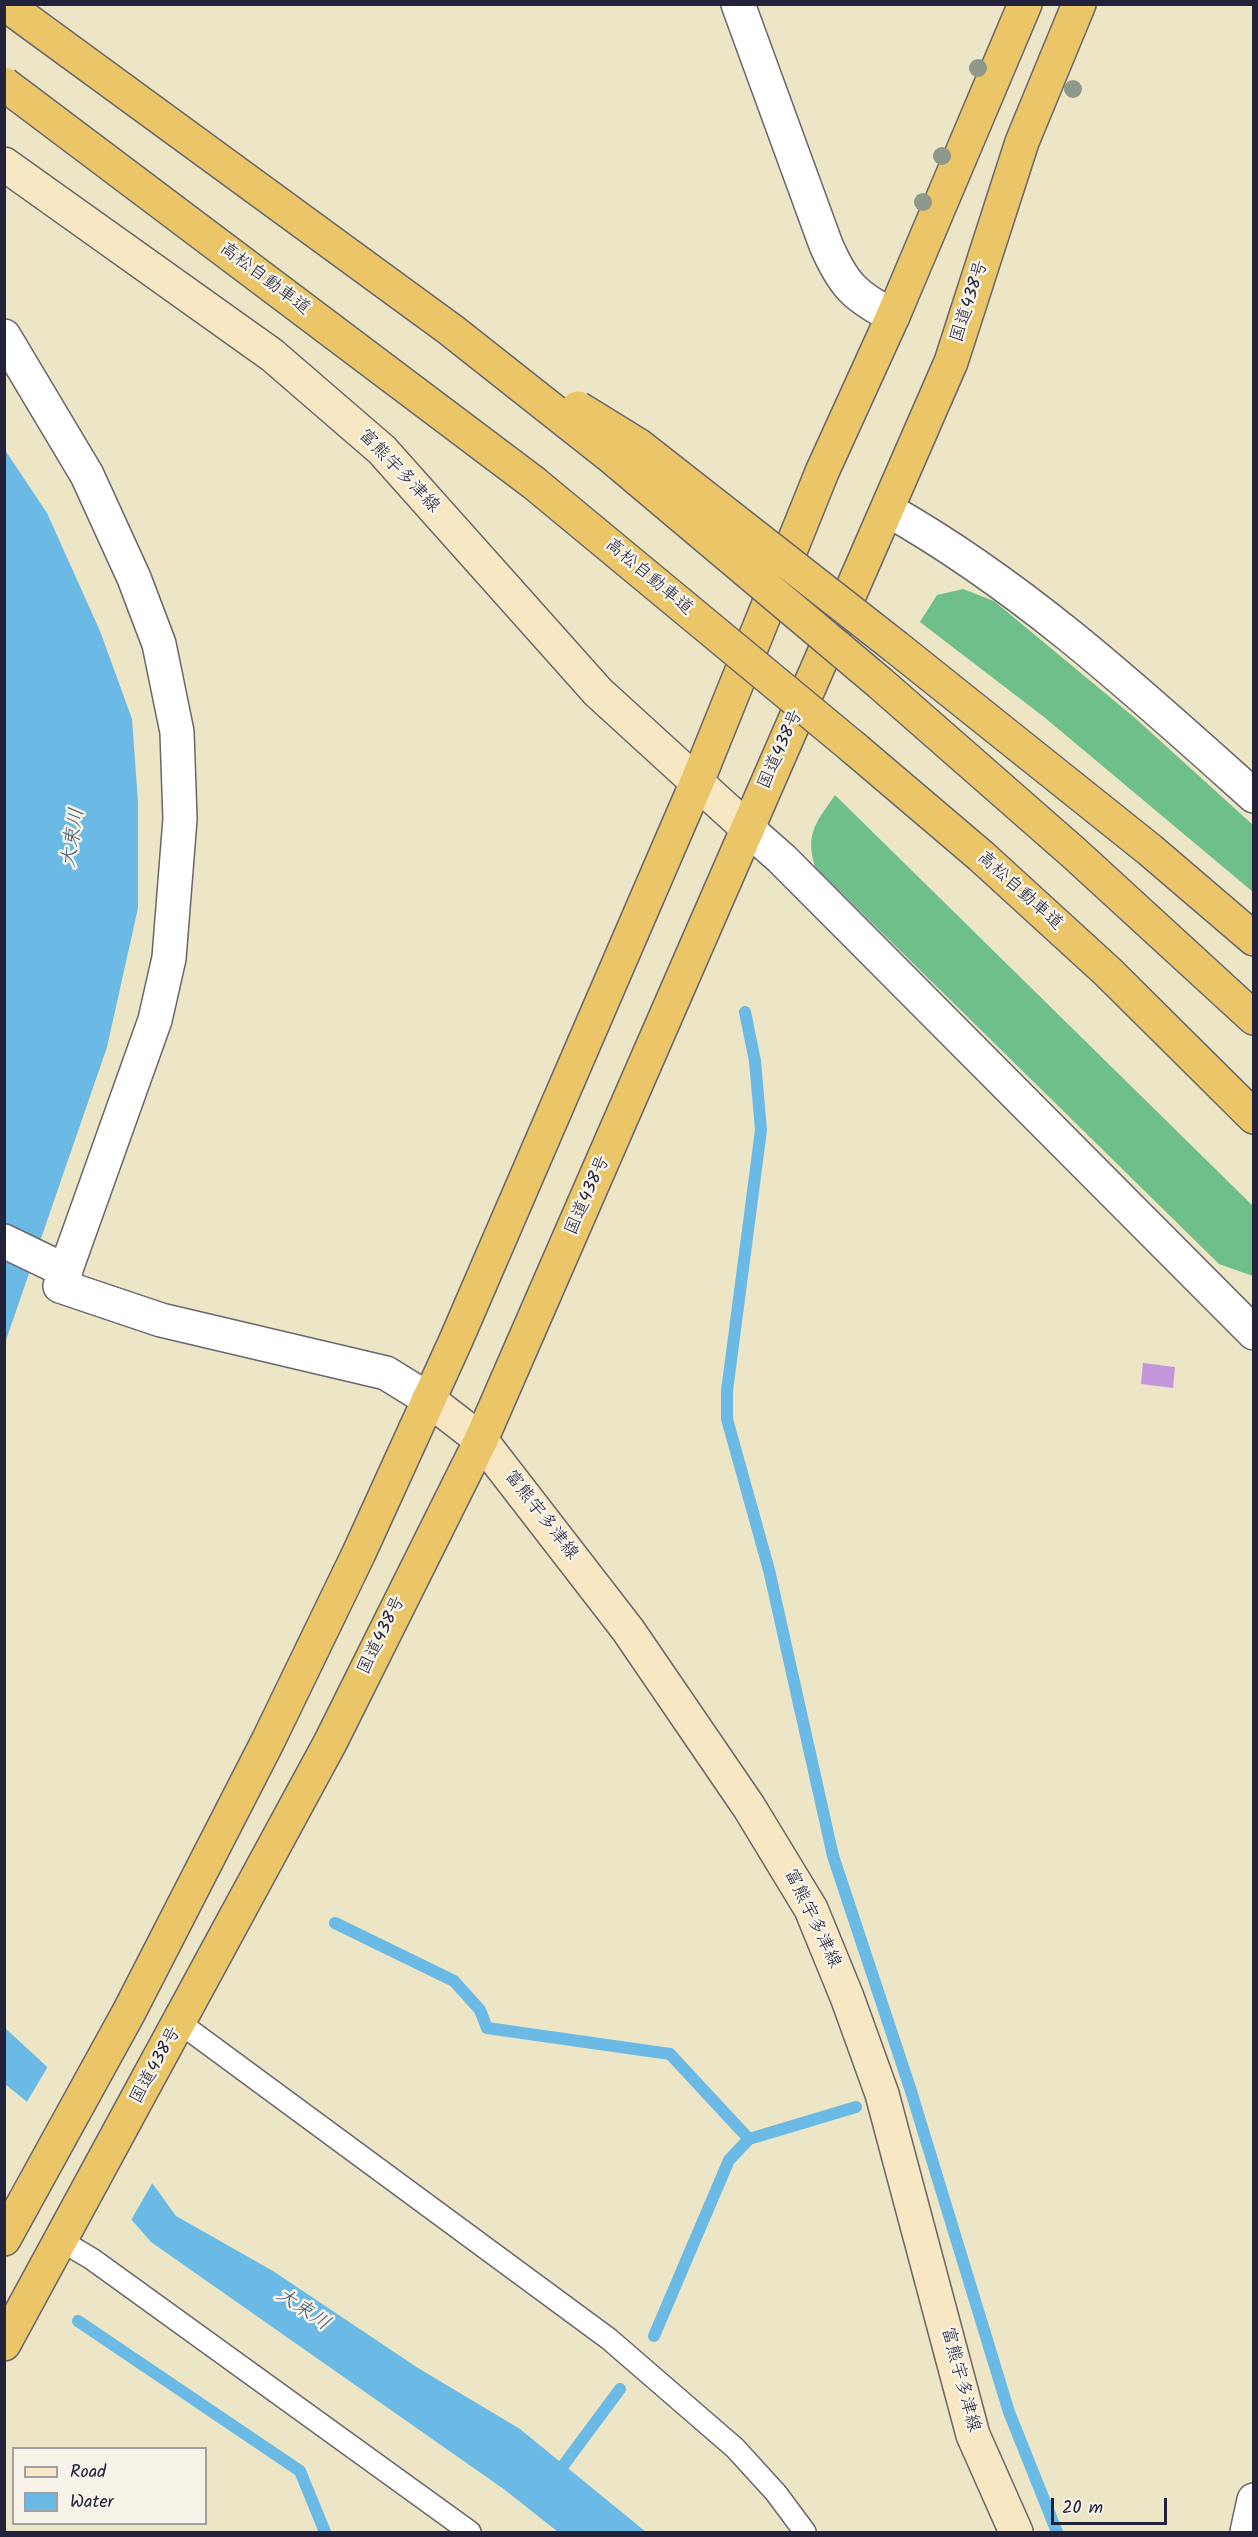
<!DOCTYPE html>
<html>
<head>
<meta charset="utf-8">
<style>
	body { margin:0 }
	#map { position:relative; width:1258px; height:2537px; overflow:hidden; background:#ece5c6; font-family:Kalam,sans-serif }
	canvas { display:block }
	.frame { position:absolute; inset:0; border:6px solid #22223b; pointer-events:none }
	.legend { position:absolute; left:12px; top:2447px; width:195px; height:78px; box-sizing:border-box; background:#f7f3e8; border:2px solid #a29fa3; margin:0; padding:8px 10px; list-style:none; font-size:18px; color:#22223b }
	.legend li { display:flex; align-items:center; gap:12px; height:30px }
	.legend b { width:30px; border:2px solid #a29fa3 }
	.scale { position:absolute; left:1051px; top:2498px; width:116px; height:27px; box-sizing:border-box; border:3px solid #22223b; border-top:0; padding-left:8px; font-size:18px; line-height:21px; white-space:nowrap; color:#22223b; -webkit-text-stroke:4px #f7f3e8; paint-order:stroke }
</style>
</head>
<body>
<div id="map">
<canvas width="1258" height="2537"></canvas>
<div class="frame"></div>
<ul class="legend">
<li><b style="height:8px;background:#f7e8c3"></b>Road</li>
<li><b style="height:16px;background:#6bbae5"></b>Water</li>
</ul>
<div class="scale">20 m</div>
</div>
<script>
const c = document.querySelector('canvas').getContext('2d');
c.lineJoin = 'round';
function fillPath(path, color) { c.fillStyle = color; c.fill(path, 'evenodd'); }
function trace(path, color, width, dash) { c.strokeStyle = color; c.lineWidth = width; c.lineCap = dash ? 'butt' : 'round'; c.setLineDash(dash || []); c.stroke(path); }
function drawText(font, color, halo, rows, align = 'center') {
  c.font = font + ' Kalam,"Klee One",sans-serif'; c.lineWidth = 5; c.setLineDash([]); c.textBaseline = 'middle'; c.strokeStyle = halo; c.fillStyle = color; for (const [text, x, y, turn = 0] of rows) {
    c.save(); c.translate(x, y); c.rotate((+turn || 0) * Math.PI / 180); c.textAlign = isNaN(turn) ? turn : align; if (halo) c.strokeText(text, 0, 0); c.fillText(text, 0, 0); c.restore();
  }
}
const forest = new Path2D(`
	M963,589L994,601L1135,718L1253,825V892L1044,717L920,622L937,595Z
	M835,795L1253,1206V1276L1219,1264L815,867C805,833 816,823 835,795Z`);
const water = new Path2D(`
	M5,450L47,513L100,631L132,719L138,802V908L107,1047L5,1343Z
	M4,2027L111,2126L176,2216L273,2271L418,2368L520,2429L646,2532H558L505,2490L151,2242L31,2105L5,2084Z`);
const pier = new Path2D(`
	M50,2063L113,2124L154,2180L130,2222L25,2105Z`);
const stream = new Path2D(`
	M745,1012L755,1061L761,1130L727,1391V1419L769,1570L833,1856L911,2091L1009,2412L1057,2532
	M335,1923L454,1981L480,2010L487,2028L670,2054L749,2139
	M78,2321L300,2471L325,2532
	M654,2336L729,2160L749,2139L856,2107
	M554,2478L620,2389`);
const building = new Path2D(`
	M1143,1363L1175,1367L1173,1388L1141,1384Z`);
const service = new Path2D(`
	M180,2023L609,2339L735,2448L776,2493L805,2532
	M60,2240L92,2259L470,2532`);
const minor = new Path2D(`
	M738,4L826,245C843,284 854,296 893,316
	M4,336L87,475L134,578L159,644L177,732L180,819L169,958L155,1020L60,1286L161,1320L386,1373L428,1399
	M888,510C1024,587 1138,692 1254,796
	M4,1241L66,1271
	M1247,2532L1254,2500`);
const tertiary = new Path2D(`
	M748,829L782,859L1254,1333`);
const secondary = new Path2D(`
	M4,164L272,355L382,450L598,692L748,829
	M428,1399L481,1440L628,1630L749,1807L811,1909L847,1997L882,2094L973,2435L1016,2532`);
const trunk = new Path2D(`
	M4,2239L129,2012L268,1741L359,1553L456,1340L697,782L822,472L893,316L1025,4
	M4,2344L330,1743L481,1440L951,362L1022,142L1079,4`);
const motorway = new Path2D(`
	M896,647L1150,850L1254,939
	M880,683L1074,853L1254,1018
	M854,748L981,856L1108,972L1254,1117`);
const motorwayBridge = new Path2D(`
	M5,4L451,330L608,454L880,683
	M4,84L534,483L854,748
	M578,408L638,445L896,647`);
const trees = [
	[978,68],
	[1073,89],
	[942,156],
	[923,202]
];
const streetNames = [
	["高松自動車道",264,280,37],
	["国道438号",971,302,-72],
	["富熊宇多津線",398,472,46],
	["高松自動車道",648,578,40],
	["国道438号",782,750,-66],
	["高松自動車道",1019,892,42],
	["国道438号",589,1196,-66],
	["富熊宇多津線",540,1516,52],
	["国道438号",383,1636,-64],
	["富熊宇多津線",811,1919,64],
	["国道438号",157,2066,-61],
	["富熊宇多津線",959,2380,75]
];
const waterNames = [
	["大束川",75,838,-81],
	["大束川",302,2311,34]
];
fillPath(forest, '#6fbf8a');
fillPath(water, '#6bbae5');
fillPath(pier, '#ece5c6');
trace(stream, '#6bbae5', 12);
fillPath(building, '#c196da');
trace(service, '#69666c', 24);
trace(minor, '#69666c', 36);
trace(tertiary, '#69666c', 36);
trace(secondary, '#69666c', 36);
trace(trunk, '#69666c', 36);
trace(motorway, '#69666c', 36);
trace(service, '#fff', 21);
trace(minor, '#fff', 33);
trace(tertiary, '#fff', 33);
trace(secondary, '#f7e8c3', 33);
trace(trunk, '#eac669', 33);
trace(motorway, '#eac669', 33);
trace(motorwayBridge, '#69666c', 36, []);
trace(motorwayBridge, '#eac669', 33);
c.fillStyle = '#8e998b';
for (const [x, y] of trees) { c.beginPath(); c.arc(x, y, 9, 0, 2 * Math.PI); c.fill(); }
drawText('18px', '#22223b', '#f7f3e8', streetNames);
drawText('italic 20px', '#3c5776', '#f7f3e8', waterNames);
</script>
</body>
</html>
